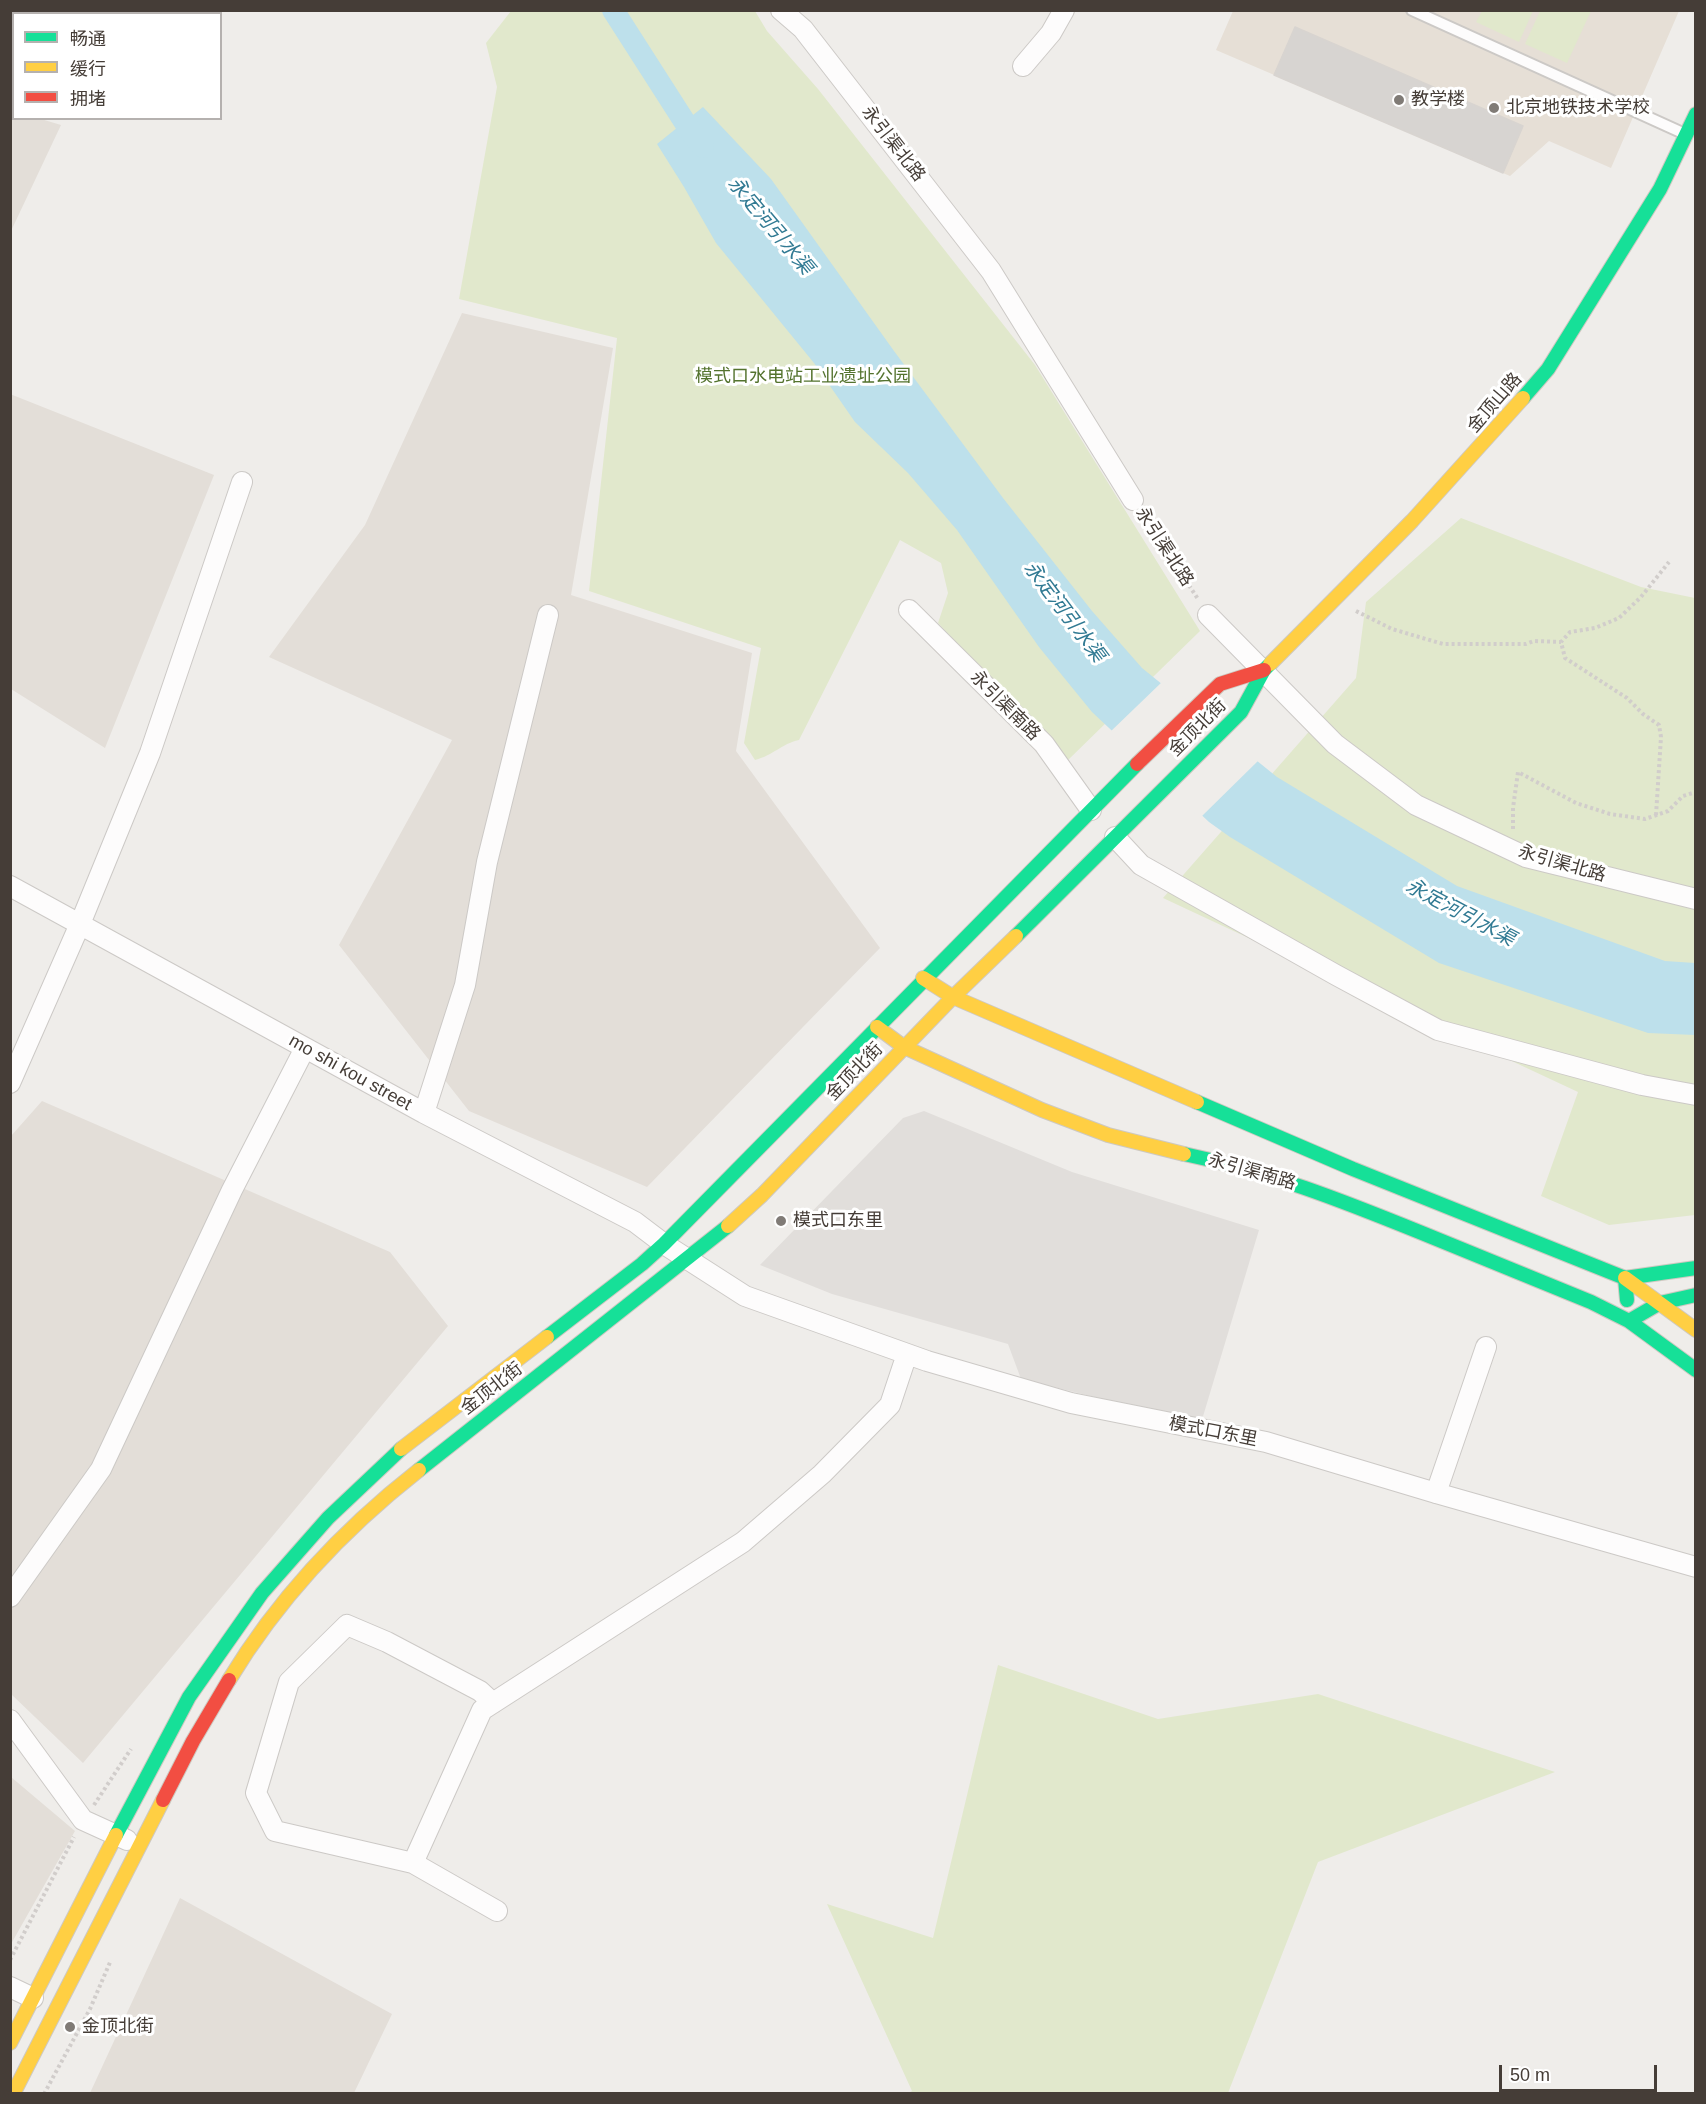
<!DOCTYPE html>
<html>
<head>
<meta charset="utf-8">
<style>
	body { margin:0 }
	#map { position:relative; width:1706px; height:2104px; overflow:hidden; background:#efedea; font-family:Helvetica,"Noto Sans SC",sans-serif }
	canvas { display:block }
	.frame { position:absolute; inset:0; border:12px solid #453d37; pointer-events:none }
	.legend { position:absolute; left:12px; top:12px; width:210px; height:108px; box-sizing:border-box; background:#fff; border:2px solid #b5b1af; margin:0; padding:8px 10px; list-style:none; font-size:18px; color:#453d37 }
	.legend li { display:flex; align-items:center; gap:12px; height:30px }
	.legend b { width:30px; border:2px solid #b5b1af }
	.scale { position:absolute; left:1499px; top:2065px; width:158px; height:27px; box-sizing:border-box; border:3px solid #453d37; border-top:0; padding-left:8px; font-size:18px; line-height:21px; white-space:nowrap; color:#453d37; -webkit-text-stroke:4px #fff; paint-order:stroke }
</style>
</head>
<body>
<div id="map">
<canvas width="1706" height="2104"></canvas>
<div class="frame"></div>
<ul class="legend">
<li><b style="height:8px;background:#16e098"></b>畅通</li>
<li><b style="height:8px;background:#ffcf43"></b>缓行</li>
<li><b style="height:8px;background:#f24e42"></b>拥堵</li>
</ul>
<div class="scale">50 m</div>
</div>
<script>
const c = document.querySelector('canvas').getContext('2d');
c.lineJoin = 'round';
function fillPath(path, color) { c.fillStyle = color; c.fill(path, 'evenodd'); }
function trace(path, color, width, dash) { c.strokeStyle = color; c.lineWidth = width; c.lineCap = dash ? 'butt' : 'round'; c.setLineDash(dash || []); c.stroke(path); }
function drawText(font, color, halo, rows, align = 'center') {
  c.font = font + ' Helvetica,"Noto Sans SC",sans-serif'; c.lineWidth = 6; c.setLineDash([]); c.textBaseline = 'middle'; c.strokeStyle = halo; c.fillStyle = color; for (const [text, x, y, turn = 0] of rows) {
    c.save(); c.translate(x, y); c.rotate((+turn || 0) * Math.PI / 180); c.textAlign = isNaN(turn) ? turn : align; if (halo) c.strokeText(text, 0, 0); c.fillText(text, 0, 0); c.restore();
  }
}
const residential = new Path2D(`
	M11,109L13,110L14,118L41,119L61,125L11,231Z
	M462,313L613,348L571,595L752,653L736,751L880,948L647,1187L469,1111L339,945L452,740L269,657L365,525Z
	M10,394L214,475L105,748L11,689Z
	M42,1101L390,1252L448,1326L83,1763L11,1694V1136Z
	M11,1777L75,1831L11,1944Z
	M180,1898L392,2014L354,2093H90Z`);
const education = new Path2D(`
	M1233,11H1679L1611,168L1549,141L1510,176L1216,50Z`);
const green = new Path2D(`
	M511,11H755L767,31L818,89L1035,365L1200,631L1066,762L938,623L948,593L941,563L900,540L799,740C781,744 774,755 755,760L744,743L761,648L589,591L617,338L459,299L497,87L486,43Z
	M1482,11V10L1533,11L1519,42L1476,22Z
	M1540,11H1591L1567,63L1525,44Z
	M1461,518L1641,587L1695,598V1215L1609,1225L1541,1196L1578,1092L1163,898L1356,678L1366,602Z
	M998,1665L1158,1719L1318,1694L1555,1772L1318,1862L1228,2093H909L912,2091L827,1904L933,1938Z`);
const parking = new Path2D(`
	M924,1111L1072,1172L1259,1230L1201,1423L1021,1379L1008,1344L832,1294L760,1265L903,1118Z`);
const water = new Path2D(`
	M703,107L771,179L894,351L1003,498L1092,611L1142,668L1277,777L1457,886L1665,961L1695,963V1035L1648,1033L1439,963L1230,837L1209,822L1092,712L1039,647L957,530L908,473L855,422L814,363L716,243L684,187L657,144Z`);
const pier = new Path2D(`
	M1163,681L1260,759L1200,818L1109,733Z`);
const canal = new Path2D(`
	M613,10L693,135L703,147`);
const building = new Path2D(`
	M1295,27L1523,126L1503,173L1274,75Z`);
const path = new Path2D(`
	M1143,515L1198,599
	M1356,611L1392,629L1443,644H1526L1534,641L1561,642
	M1656,815L1661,737L1659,725L1643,714L1627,698L1565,658L1561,642L1570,632L1595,628L1619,618L1641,597L1669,562
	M1513,829V808L1518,772L1576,803L1610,814L1645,819L1668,811L1683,796L1696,792
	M94,1805L131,1749
	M10,1960L74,1837
	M44,2094L90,2009L111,1960`);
const lane = new Path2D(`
	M1412,10L1685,134`);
const street = new Path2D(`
	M781,10L803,29L991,271L1133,500
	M1023,66L1051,33L1064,10
	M909,610L1044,744L1091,810
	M1208,615L1335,744L1416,805L1526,857L1696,899
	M1115,837L1141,865L1336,975L1438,1030L1642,1085L1696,1095
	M10,886L424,1113L635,1222L664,1244L745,1296L927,1361L1071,1403L1266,1442L1436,1493L1696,1567
	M10,1083L80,924L150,753L242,482
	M424,1113L465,985L487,862L548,615
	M1436,1493L1486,1347
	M10,1597L101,1469L232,1190L305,1048
	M10,1720L83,1820L127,1840
	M413,1863L275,1831L256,1793L289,1682L347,1625L387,1642L480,1691L493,1703
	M497,1911L413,1863L482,1710L743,1542L822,1474L890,1405L907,1354
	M10,1987L33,1998`);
const fast = new Path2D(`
	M1523,398L1548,369L1660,189L1696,114
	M1016,936L1241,712L1264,670L1270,664
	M1197,1102L1353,1169L1625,1278
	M1184,1154C1267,1171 1343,1201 1422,1233C1478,1256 1535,1279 1591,1302L1629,1321
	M1627,1300L1625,1278L1696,1268
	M1629,1321L1696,1370
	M1629,1321L1660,1303L1696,1295
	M547,1337L642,1264L664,1244L1137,764
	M419,1470L728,1226
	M116,1835L189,1697L262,1593L328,1518L401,1449`);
const slow = new Path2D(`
	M1270,664L1412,521L1523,398
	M923,978L953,997L1197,1102
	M877,1027L904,1047L1042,1110L1108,1135L1184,1154
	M728,1226L762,1195L953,997L1016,936
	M1625,1278L1696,1330
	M401,1449L547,1337
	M229,1680C278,1599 345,1528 419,1470
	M10,2043L116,1835
	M13,2094L163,1800`);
const jam = new Path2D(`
	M1137,764L1220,684L1264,670
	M163,1800L193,1741L229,1680`);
const markers = [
	[1399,100,6,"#807b76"],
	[1494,108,6,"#807b76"],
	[781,1221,6,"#807b76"],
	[70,2027,6,"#807b76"]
];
const poiNames = [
	["教学楼",1411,100],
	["北京地铁技术学校",1506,108],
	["模式口东里",793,1221],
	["金顶北街",82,2027]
];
const streetNames = [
	["永引渠北路",893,144,52],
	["金顶山路",1495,403,-49],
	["永引渠北路",1164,547,57],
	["永引渠南路",1005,706,45],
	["金顶北街",1198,728,-45],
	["永引渠北路",1562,864,16],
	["金顶北街",855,1072,-46],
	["mo shi kou street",350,1073,29],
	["永引渠南路",1252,1172,16],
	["金顶北街",492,1389,-38],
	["模式口东里",1213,1432,11]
];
const parkNames = [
	["模式口水电站工业遗址公园",803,377]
];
const waterNames = [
	["永定河引水渠",770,226,50],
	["永定河引水渠",1064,612,53],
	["永定河引水渠",1460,913,28]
];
fillPath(residential, '#e3ded8');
fillPath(education, '#e6dfd6');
fillPath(green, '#e1e8cc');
fillPath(parking, '#e1dedb');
fillPath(water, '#bde0eb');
fillPath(pier, '#efedea');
trace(canal, '#bde0eb', 22);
fillPath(building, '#d7d4d1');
trace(building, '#d8d4d0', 1.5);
trace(lane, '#ccc9c6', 14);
trace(street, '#ccc9c6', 22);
trace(fast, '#cec9c1', 16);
trace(slow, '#cec9c1', 16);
trace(jam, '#cec9c1', 16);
trace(path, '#d1cdcb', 4, [3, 3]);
trace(lane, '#fdfcfc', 10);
trace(street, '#fdfcfc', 20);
trace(fast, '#16e098', 14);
trace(slow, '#ffcf43', 14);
trace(jam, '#f24e42', 14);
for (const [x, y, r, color] of markers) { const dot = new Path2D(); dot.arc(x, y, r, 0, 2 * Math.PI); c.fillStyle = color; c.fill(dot); trace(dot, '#fff', 2); }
drawText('18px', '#453d37', '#fff', poiNames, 'left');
drawText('18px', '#453d37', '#fff', streetNames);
drawText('18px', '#54732e', '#fff', parkNames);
drawText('italic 20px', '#317a93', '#fff', waterNames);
</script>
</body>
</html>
